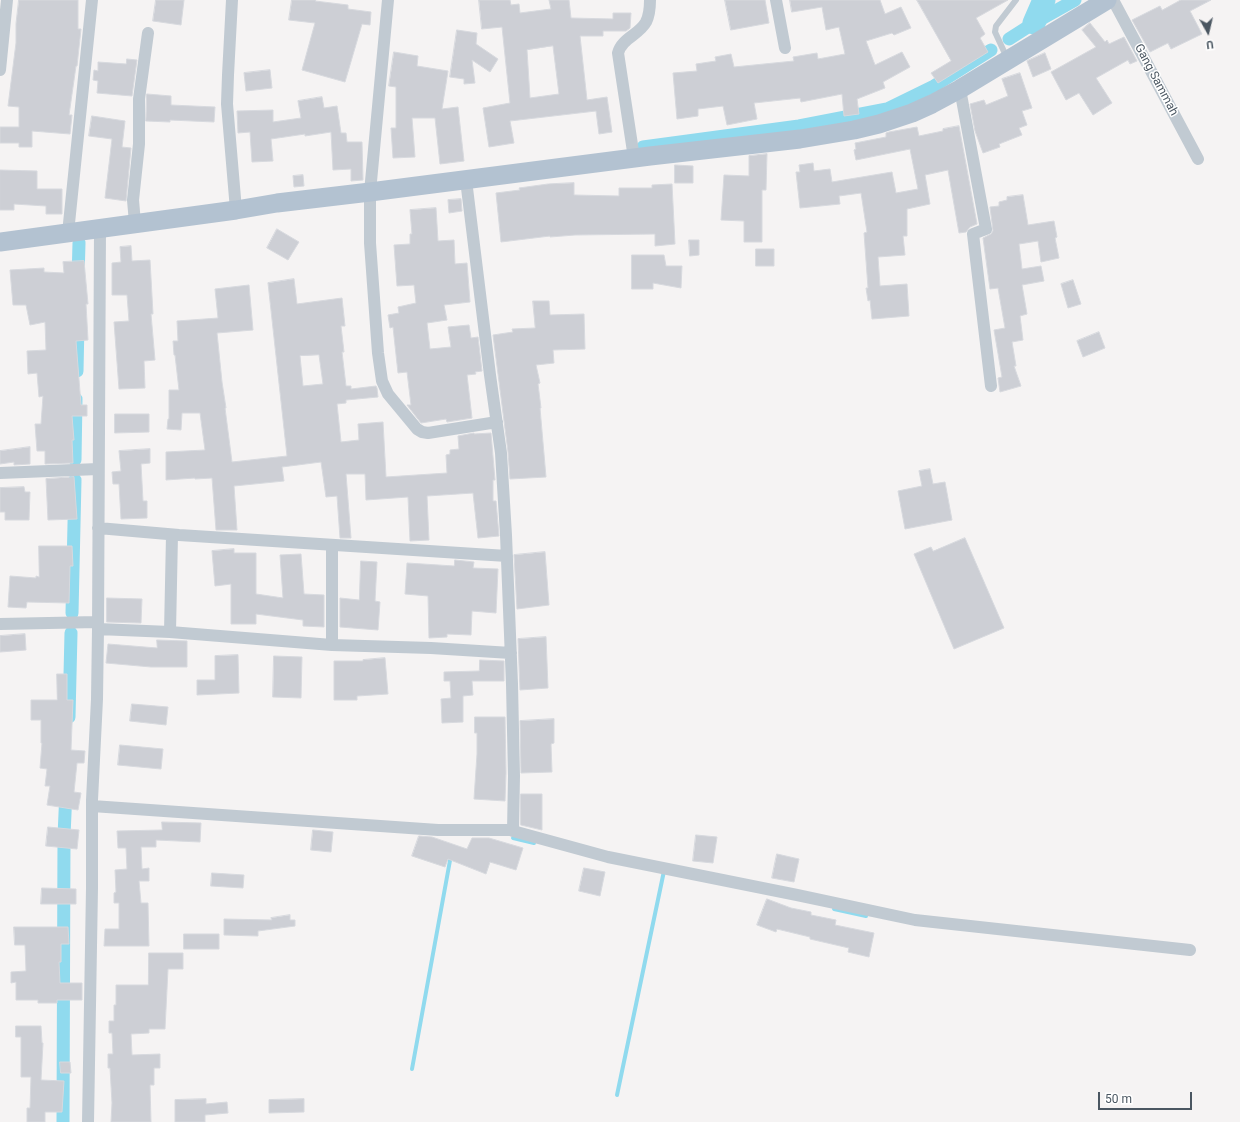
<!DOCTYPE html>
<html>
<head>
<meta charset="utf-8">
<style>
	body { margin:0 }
	#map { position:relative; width:1240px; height:1122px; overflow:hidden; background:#f5f3f3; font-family:Roboto,sans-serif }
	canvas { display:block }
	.north { position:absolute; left:1188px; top:12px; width:40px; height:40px; -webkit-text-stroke:3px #fff; paint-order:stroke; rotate:172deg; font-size:11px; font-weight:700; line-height:16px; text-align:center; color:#4a5661 }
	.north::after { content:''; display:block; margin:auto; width:14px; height:18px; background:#4a5661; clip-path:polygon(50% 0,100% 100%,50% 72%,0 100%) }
	.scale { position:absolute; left:1098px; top:1092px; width:94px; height:18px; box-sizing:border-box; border:2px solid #4a5661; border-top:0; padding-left:5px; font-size:12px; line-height:14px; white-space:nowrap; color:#4a5661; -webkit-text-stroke:3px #fff; paint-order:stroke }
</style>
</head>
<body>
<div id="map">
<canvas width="1240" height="1122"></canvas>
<div class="north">U</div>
<div class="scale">50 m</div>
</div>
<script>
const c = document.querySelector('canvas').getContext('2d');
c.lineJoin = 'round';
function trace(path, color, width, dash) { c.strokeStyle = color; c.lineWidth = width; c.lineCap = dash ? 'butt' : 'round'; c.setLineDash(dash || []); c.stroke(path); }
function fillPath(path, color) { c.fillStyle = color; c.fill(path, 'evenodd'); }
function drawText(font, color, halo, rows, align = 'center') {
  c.font = font + ' Roboto,sans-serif'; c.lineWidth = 3; c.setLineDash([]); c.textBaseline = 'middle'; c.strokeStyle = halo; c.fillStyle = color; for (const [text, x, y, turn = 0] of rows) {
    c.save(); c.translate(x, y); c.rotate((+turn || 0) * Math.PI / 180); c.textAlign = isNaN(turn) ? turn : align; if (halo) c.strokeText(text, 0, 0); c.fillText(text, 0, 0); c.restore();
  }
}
const stream = new Path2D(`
	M513,838L534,843
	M834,909L866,916
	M412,1069L451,855
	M617,1095L664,871`);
const canal = new Path2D(`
	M1009,39L1034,23L1075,0
	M643,147L799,126L887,109L934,86L991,50
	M78,279L79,243
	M77,371L78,323
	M75,460L76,399
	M72,613L75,480
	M69,717L71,633
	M63,1122L64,836L66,791`);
const river = new Path2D(`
	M1034,23L1044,0`);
const building = new Path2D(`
	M19,0H78V29H81L77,66H76L69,115H72L70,134L32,131V147H19V143H0V127H19V107L8,106L16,43V24Z
	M156,0H184L181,25L153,21Z
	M292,0H316L315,1L348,5V9L371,12L370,25L362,24L345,82L302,70L315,23L289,20Z
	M479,0H510L511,5L519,4L520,13L551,9L549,0H569L571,18L613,19V13H631L630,28L626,31H603V36H580L587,100L607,97L612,132L599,134L596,111L510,121L514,143L489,147L483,108L510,103L502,27L482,29ZM553,46L559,94L530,98L527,50Z
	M725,0H765L769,23L731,30Z
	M790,0H880L885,14L901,7L911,28L894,35L892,33L866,41L875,65L902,52L910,67L883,82L885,88L857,99L859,114L844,116L842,94L801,102L800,98L754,103L757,119L727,125L723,106L698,109V116L677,119L673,73L697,71L696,64L716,61L715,57L731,54L734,67L794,61L793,57L817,53L818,59L845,54L839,27L826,30L822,7L792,12Z
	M917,0H1008L976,18L985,34L980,38L988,52L938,83L931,73L951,61Z
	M1181,0H1211L1190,11L1202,34L1171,49L1168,43L1150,52L1132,20L1160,6L1162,10Z
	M1090,23L1105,42L1107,40L1109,44L1124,37L1137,61L1130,64L1128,60L1096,78L1112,103L1093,115L1079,93L1066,100L1051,72L1096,47L1082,30Z
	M457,30L477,33L476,44L498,59L490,72L472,60L475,83L464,84V79L450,77Z
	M394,52L418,56L417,66L448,71L442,109L458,107L464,161L440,164L435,118H412L415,157L393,158L391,128H396V87L389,86Z
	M1045,53L1051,69L1033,77L1027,61Z
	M127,59L137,60L132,96L97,93L98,81L93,80L94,70L98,71V62L126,64Z
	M270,70L272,88L246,91L244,73Z
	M1020,73L1032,108L1022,111L1027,125L1019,128L1022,135L999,144L1000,147L983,153L975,131L970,104L984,100L986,105L1008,96L1002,79Z
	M147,94L171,96V105L215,107L214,122L170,120V122L146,121Z
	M322,97L324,108L337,106L341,133H346L347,142H362L363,180L351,181V169L333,170L331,132L305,136V134L271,139L273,161L252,162L250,132L238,133L237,111L273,110V122L301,118L298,101Z
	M92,116L125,121L122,147L131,148L126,201L105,198L112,139L89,136Z
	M959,126L977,224L970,227L966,232L959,233L948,170L925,175L930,204L907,209V236H903L905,255L878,257L880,286L907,284L909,316L872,319L870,300L868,301L866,288H868L864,233L867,232L861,193L839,196L840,204L800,208L796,172H800L799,165L813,163L814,171L830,169L832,182L892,172L896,193L918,189L910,149L856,160L854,150L856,149L855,143L886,137V133L889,132L917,127L919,136L943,131V129Z
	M767,154L766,190H762V242H744V221L721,220L724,175L749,176V156Z
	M675,165L693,166V183H675Z
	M0,170L37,171V189H62V214H46V206L14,204V210H0Z
	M303,175L304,186L294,187L293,176Z
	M574,183V195L619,196V188H652V185L672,184L675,244L655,246V234L575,235L550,237V236L501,242L496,193L520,190L519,188L548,184Z
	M1023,195L1028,225L1054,221L1057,237L1055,238L1059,258L1041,262L1038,241L1019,244L1022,269L1041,266L1044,281L1022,285L1027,314L1020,316L1023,340L1012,342L1016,366H1014L1021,386L1000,392L998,378L1002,377L994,330L1005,328L998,288L990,289L983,238L991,234L993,231L990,207L999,206V202L1007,200V197Z
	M461,199L462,211L449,213L448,200Z
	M436,208L438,241L454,240L455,264L467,263L470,302L444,305L447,320L427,323L430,349L451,347L448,327L469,325L471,338L478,337L482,371L475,372L476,374L467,375L472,418L447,422L446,419L421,423L407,405H411L407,372L398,373L393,327L390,328L388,315L399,313L398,307L416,303L414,285L397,286L394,245L410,244V234H412L410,210Z
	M277,229L299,242L288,260L267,248Z
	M689,240H699V255L690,256Z
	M131,246L132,261L150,260L153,314H151L155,360L144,361L145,388L119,389L114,322L129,321L127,295H112V263L121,262L120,247Z
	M756,249H774V266H756Z
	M632,255H664L666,266H682L681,288L653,283V289H632Z
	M84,261L88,304H86L88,340L76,341L81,405H87V416H72L74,440H72L73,463L45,464V451H37L35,424H41L43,396L39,397L37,373L28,374L27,351L46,350L45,322L30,325L26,305H13L10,270L44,268V272L64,273L63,262Z
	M294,279L297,304L342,298L345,326H341L344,352H342L346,386H351V389L376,386L377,388L378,397L346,400V403L337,404L341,442L359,440L358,424L383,422L386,477L447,473L446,455L450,454V450L459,449L458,436L474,433V434L491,433L495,480H493V501H496L499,536L478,538L473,493L427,496L429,540L410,541L408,497L366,500L365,474H346L351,538H340L337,496L326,497L321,462L282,467L284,481L234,486L237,530H216L212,478L195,479V478L166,480V452L205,450L200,413H182L181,430L167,429L168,419H169V390H179L175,355H174L173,341H178L177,321L218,318L215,289L249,285L253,330L217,333L222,382L226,408H225L232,462L287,456L268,283ZM319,355L323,384L303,386L300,356Z
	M1073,280L1081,304L1068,308L1061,284Z
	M533,301H549L550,315L584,314L585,349L553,350L554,363L536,365L540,383L538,384L541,408H540L546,477L510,479L508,452L493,335L513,332L512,329L535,328Z
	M1099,332L1105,348L1083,357L1077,341Z
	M115,414H149V432L115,433Z
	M30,447V464L14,465V462L0,464V451Z
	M150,449V463L141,464L143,501H147V518L121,519L119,484H113L112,472L121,471L119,451Z
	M930,469L933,484L945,482L952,520L905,529L898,491L922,486L919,471Z
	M74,477L77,519L48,520L46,479Z
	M24,487L25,492H30L29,520H5V512H0V488Z
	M965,538L1004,628L954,649L914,554L931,547L933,551Z
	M39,546H72L73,566H70L69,603L27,602L26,608L8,607L10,576L36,578V576L39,577Z
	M234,549V553H256V594L283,598L280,555L301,554L304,594L324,595V627L303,626V620L256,614V624H231V584L215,586L212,551Z
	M545,552L549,605L517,609L514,555Z
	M455,560L474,562L473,568L498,569L496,613L472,611L471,635L447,634V637L429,638L428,596L405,594L407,563L454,566Z
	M361,561L377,562L375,601L380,602L378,630L340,627V598L359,600Z
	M107,598L142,599L141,623L107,622Z
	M25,634L26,650L0,652V636Z
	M546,637L548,688L520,690L518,639Z
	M157,640L187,641V667H151L106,663L108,644L157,648Z
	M238,655L239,693L197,695V680H215V656Z
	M274,656L302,657L301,698L273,697Z
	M385,658L388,694L357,696V700H334V661H363V660Z
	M480,660L504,661V681H472L473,695L463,696V722L442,723L441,699L451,698L450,681H444V672L479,671Z
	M57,674H67V700H73L71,750L85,751L84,763H77L74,792L81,793L78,810L47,805L50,786H45L47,769L40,768L42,743H41V720H31V700H57Z
	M132,704L168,707L166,725L130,721Z
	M475,717H505L506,773L505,801L474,799L477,754V733H475Z
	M554,719V743L551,744L552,772L521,773L520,721Z
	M120,745L163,749L161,769L118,765Z
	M521,794H542V830L521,825Z
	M162,822L201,823L200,842L156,840V847H141L142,869L149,868V881H139L141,903H148L149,946H104L105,929H119V903H114V893L116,892L115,870L127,869L126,848H118L117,831L162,830Z
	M48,827L79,830L77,849L46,846Z
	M313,830L333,832L331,852L311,850Z
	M696,835L717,837L713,863L693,861Z
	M419,836L432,837L467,849L472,838H489L523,848L516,870L490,862L486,874L448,859L445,867L412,856Z
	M777,854L799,859L794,882L772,878Z
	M584,868L605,872L600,896L579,891Z
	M212,873L244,875L243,888L211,886Z
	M42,888L76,889V904H41Z
	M767,899L791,908L811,912V915L836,920L835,925L874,933L869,957L848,952L849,948L810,939V937L777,929L776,932L757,925Z
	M290,915V920H295V926L258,931V936L224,935V919L272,920L271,918Z
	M14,927H68L69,944H61V962H59L60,983H82V1000H57V1003H38V1000H16V982L11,983V972L26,971L25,945H15Z
	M184,934H219V949H184Z
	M149,953H183V969H168L165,1029H149V1033L131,1034L132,1055L160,1054V1068H154V1085H150L151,1122H111L112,1103L110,1068H108V1054H113L112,1033H109V1021H114V1005H116V985H148Z
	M16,1026H41L42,1043H43L41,1080L64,1081L62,1112H45V1122H27V1108H30L31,1077H21V1037H16Z
	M60,1062H70L71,1073H61Z
	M206,1099V1104L227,1102L228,1113L205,1115V1122H175V1100Z
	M304,1099V1112L269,1113V1100Z`);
const lane = new Path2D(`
	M1007,58L995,32L996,26L1016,0`);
const street = new Path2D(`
	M232,0L228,75L227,104L236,210
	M388,0L370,192V243L378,353L382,381L388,394L417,429L422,432L428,433L497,422
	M776,0L785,48
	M1113,0L1198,159
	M0,70L7,0
	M960,89L986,229L973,234L991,386
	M634,158L618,53C622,38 639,35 646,22C649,16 650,7 650,0
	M466,180L490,375L501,453L506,535L512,684L514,776L513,831L608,857L797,895L915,920L1190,950
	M135,223L133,200L139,144V99L148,33
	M68,233L92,0
	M0,473L98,469
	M98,528L179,535L507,556
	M0,624L97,622
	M98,629L170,632L332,645L431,648L511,653
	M170,632L172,535
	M332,645V546
	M92,806L438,830H513
	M88,1122L92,888V800L97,699L98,629L100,229`);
const primary = new Path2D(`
	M0,242L236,210L277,203L370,192L650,156L800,139L854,130L879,124L912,113L932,104L960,89L1107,0`);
const streetNames = [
	["Gang Sammah",1156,80,62]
];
trace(stream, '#90daee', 4);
trace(canal, '#90daee', 13);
trace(river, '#90daee', 23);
fillPath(building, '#cdcfd5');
trace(building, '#d7d9de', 1);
trace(lane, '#c1cad2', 6);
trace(street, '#c1cad2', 12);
trace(primary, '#b3c2d1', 19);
drawText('12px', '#4a5661', '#fff', streetNames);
</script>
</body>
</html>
